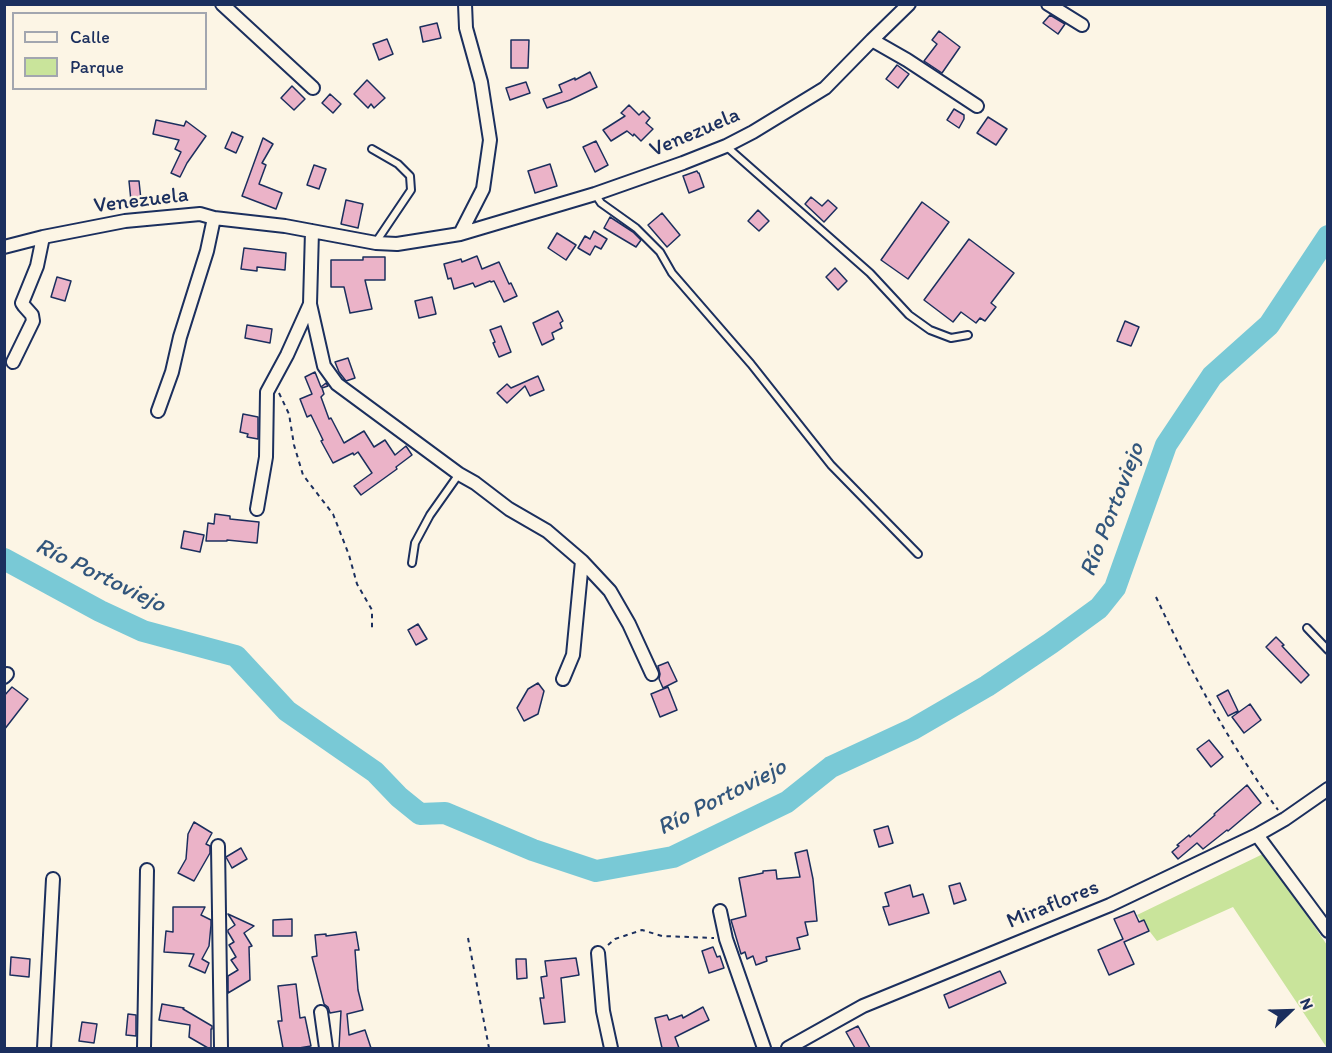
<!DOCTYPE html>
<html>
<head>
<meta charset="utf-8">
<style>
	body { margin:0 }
	#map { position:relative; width:1332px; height:1053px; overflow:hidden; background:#fcf5e5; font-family:Itim,sans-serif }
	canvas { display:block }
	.frame { position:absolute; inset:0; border:6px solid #1b2f5e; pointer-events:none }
	.legend { position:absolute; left:12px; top:12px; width:195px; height:78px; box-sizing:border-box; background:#fcf5e5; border:2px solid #a2a6af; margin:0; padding:8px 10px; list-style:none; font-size:18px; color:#1b2f5e }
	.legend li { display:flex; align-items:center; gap:12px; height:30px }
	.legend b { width:30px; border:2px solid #a2a6af }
	.north { position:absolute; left:1260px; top:981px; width:60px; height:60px; -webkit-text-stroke:4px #fcf5e5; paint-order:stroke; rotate:67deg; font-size:16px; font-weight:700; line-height:24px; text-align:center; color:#1b2f5e }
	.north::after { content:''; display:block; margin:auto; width:21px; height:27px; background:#1b2f5e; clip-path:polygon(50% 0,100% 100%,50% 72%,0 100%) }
</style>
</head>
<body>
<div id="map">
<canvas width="1332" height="1053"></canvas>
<div class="frame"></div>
<ul class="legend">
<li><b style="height:8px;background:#fcf5e5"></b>Calle</li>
<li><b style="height:16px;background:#c9e49b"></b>Parque</li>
</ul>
<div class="north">N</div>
</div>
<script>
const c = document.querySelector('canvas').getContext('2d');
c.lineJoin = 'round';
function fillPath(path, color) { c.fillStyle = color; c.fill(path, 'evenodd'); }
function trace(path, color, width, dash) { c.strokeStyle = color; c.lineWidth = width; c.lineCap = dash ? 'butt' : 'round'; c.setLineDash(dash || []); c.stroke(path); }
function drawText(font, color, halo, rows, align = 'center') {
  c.font = font + ' Itim,sans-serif'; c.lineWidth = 4.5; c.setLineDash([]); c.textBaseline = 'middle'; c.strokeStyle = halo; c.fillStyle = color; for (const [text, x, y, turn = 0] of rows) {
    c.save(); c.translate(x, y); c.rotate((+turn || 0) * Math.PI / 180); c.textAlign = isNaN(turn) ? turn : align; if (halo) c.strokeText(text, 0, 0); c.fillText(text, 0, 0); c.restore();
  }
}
const green = new Path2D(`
	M1265,853L1327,945V1048L1233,907L1157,941L1137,915Z`);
const river = new Path2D(`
	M4,559L100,611L143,631L236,656L287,711L375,772L399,797L420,814L445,813L533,850L596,871L673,857L787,802L831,767L913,729L987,686L1051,643L1099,608L1115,588L1166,445L1212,376L1269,325L1328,236`);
const building = new Path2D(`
	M1050,15L1065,24L1058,34L1043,23Z
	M437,23L441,38L423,42L420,27Z
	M939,31L960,47L942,73L924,61L937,44L932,40Z
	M387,39L393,54L379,60L373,44Z
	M511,40H529L528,68H511Z
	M897,65L909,74L898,88L886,79Z
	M590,72L597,87L570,100L547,108L543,99L562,92L559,85L575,78V80Z
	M367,80L385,98L374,108L371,104L368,108L354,94Z
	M526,82L530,93L510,100L506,88Z
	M292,86L305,99L294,110L281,98Z
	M330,94L341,104L333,113L322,103Z
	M629,105L639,115L643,111L650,118L646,123L653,129L641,141L634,134L633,136L627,131L611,141L603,130L625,116L621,113Z
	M954,109L964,115V119L959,128L947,120Z
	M988,117L1007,129L996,145L977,133Z
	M156,120L184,126L186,121L206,136L187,163L180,177L171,173L181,152L175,149L179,140L153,134Z
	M232,132L243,137L236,153L225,148Z
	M263,138L273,144L262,163L266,165L259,184L282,193L276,209L242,196Z
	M596,141L608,165L595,172L583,147Z
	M550,164L557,186L535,193L528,171Z
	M314,165L326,169L319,189L307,185Z
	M697,171L698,173H699L704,187L689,193L683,176Z
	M129,181H139L141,200L131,201Z
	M811,197L822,206L828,200L837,208L824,222L805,204Z
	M346,200L363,204L358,228L341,224Z
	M922,202L949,222L908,279L881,260Z
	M758,210L769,221L759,231L748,221Z
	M662,213L680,235L667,247L648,225Z
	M610,217L633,232L641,240L636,247L604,228Z
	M594,231L607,239L601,249L595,246L590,255L578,248L585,236L590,239Z
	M557,233L576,245L566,260L548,248Z
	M969,239L1014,273L991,303L996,307L985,321L980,318L976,323L961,312L953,322L924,300Z
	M244,248L286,253L285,270L257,267V271L241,269Z
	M477,256L482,269L499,262L509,284L511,283L517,296L504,302L494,281L491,282L490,281L475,287L473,283L454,289L451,278L448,279L444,264L461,259L462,262Z
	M363,257H385V280H365L372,309L350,313L344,287H331V260H363Z
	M835,268L847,281L838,290L826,277Z
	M57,277L71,281L65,301L51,297Z
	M432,297L436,314L419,318L415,301Z
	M558,311L563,321L560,323L562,328L552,333L554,339L542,345L533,323Z
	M1125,321L1139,327L1131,346L1117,341Z
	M247,325L272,329L270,343L245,338Z
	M501,326L511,352L499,357L493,343L495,342L490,330Z
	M348,358L355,378L346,381L339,372L335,362Z
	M315,372L321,387L326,383L328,386L322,388L324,394L321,397L329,419L331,418L344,443L364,431L374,447L385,440L395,455L406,446L412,455L396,467L397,469L361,495L354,486L372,473L358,452L354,455L353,453L333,463L321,441L323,440L311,415L307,417L300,399L312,394L305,377Z
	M538,376L544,390L530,396L525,386L507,403L497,393L507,384L511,388Z
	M243,414L258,417V439L247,437L248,434L240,432Z
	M215,514L230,516V519L259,522L257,543L227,540V541H206L208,523L214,524Z
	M184,531L204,535L200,552L181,548Z
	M418,624L427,639L416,645L408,630Z
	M1276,637L1284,645L1282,646L1309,675L1301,683L1266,647Z
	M668,662L677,681L663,688L659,679L660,674L658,666Z
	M538,683L544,691L538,714L524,721L517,708L528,689Z
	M12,687L28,699L4,730V696Z
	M668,687L677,710L660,717L651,694Z
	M1228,690L1238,711L1228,716L1217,696Z
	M1250,704L1261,720L1244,733L1232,717Z
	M1209,740L1223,757L1211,767L1197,749Z
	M1247,785L1261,803L1228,831L1227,830L1203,849L1197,843L1178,859L1172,852L1179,846L1177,845L1189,835L1190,837L1215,815L1214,814Z
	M194,822L212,833L206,844L210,846V853L194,881L178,873L186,859L188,834Z
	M888,826L893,843L879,847L874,830Z
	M241,848L247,859L232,868L226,857Z
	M807,850L813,879L817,921L805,922L808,935L797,938L800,949L766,957L767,961L756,965L753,956L747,959L745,952L741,954L731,920L746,916L739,878L763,873V871L776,870L777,879L800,877L795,853Z
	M960,883L966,900L954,904L949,886Z
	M910,885L913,897L923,894L929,913L889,925L883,907L889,906L885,893Z
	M173,907H205L201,915L211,920V925L209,946L202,959L209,963L205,973L189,966L194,954L164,952L166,931L173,932Z
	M1134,911L1139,922L1144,920L1149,931L1124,942L1134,964L1109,975L1098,950L1123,939L1114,919Z
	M228,914L254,926L244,933L252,946L249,947L250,980L228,993V976L238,970L231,960L236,957L229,945L234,942L228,932V930L235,925Z
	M292,919V936H273V920Z
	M356,932L359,950H355L358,990L363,1010L347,1014L349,1035L365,1030L371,1048H339L341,1011L330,1013L328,1007L324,1004L312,957L317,956L315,935L326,934V936Z
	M713,947L717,957L720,956L724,968L709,973L702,951Z
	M11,957L30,959L29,977L10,975Z
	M576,958L579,975L561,978L565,1022L544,1024L540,998H544L541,977L547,976L545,961Z
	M516,959H526L527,978L517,979Z
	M1000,971L1006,983L949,1008L944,995Z
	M296,984L300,1018L305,1017L311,1046L299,1048H283L278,1021H282L278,986Z
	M162,1004L184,1008L183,1009L212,1026V1029H211V1048H208L189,1037L190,1025L159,1020Z
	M703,1007L709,1020L675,1037L679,1048H662L655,1018L667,1015L669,1020L682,1015L683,1018Z
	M128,1014L136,1015V1036L126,1035Z
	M82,1022L97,1024L94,1043L79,1041Z
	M858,1026L870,1048H855L846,1032Z`);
const path = new Path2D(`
	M279,393L289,414L294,445L303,475L333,514L349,555L357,584L372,610V629
	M1156,597C1183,654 1214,716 1249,768C1258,782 1268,796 1278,810
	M468,938L489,1048
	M608,945L615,939L642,930L662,936L714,938`);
const service = new Path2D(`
	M727,147L870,273L909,315L930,330L951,338L968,335
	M372,149L398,164L410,176L411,190L376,242
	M595,194L601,203L636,228L660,252L672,273L751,364L831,465L918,554
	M412,563L415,543L430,515L459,474
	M1307,628L1328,650`);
const minor = new Path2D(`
	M222,4L313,88
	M1048,4L1082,25
	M872,40L907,60L977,106
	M312,231L310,304L324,366L337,384L459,474L475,483L509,509L547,531L582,561L610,591L629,624L652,674
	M460,234L483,189L490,140L481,82L466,28L465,4
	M4,247L43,237L125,221L200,214L214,218L285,226L376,243L397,244L460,234L595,194L683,163L726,146L753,132L825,88L872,40L909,4
	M13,362L33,321L32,315L24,306L22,303L37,266L43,237
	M158,411L172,372L180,337L207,251L214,218
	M257,509L266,457L267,392L287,355L310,304
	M4,677L7,674
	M563,679L573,655L582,561
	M1257,835L1328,931
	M218,846L221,1048
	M720,911L726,939L764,1048
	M598,953L603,1011L611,1048
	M321,1012L326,1048
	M44,1048L53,879
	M144,1048L147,870
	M788,1048L863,1006L1110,905L1257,835L1285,819L1328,789`);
const streetNames = [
	["Venezuela",695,133,-23],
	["Venezuela",141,201,-7],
	["Miraflores",1053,905,-22]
];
const waterNames = [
	["Río Portoviejo",1113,510,-69],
	["Río Portoviejo",100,576,26],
	["Río Portoviejo",722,798,-27]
];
fillPath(green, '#c9e49b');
trace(river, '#79c9d6', 22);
fillPath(building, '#ebb3c8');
trace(building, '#1b2f5e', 1.5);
trace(service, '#1b2f5e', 10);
trace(minor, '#1b2f5e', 16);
trace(path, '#1b2f5e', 2, [4.5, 4.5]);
trace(service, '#fcf5e5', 6);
trace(minor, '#fcf5e5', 12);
drawText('22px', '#1b2f5e', '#fcf5e5', streetNames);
drawText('italic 24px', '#32567c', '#fcf5e5', waterNames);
</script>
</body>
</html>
